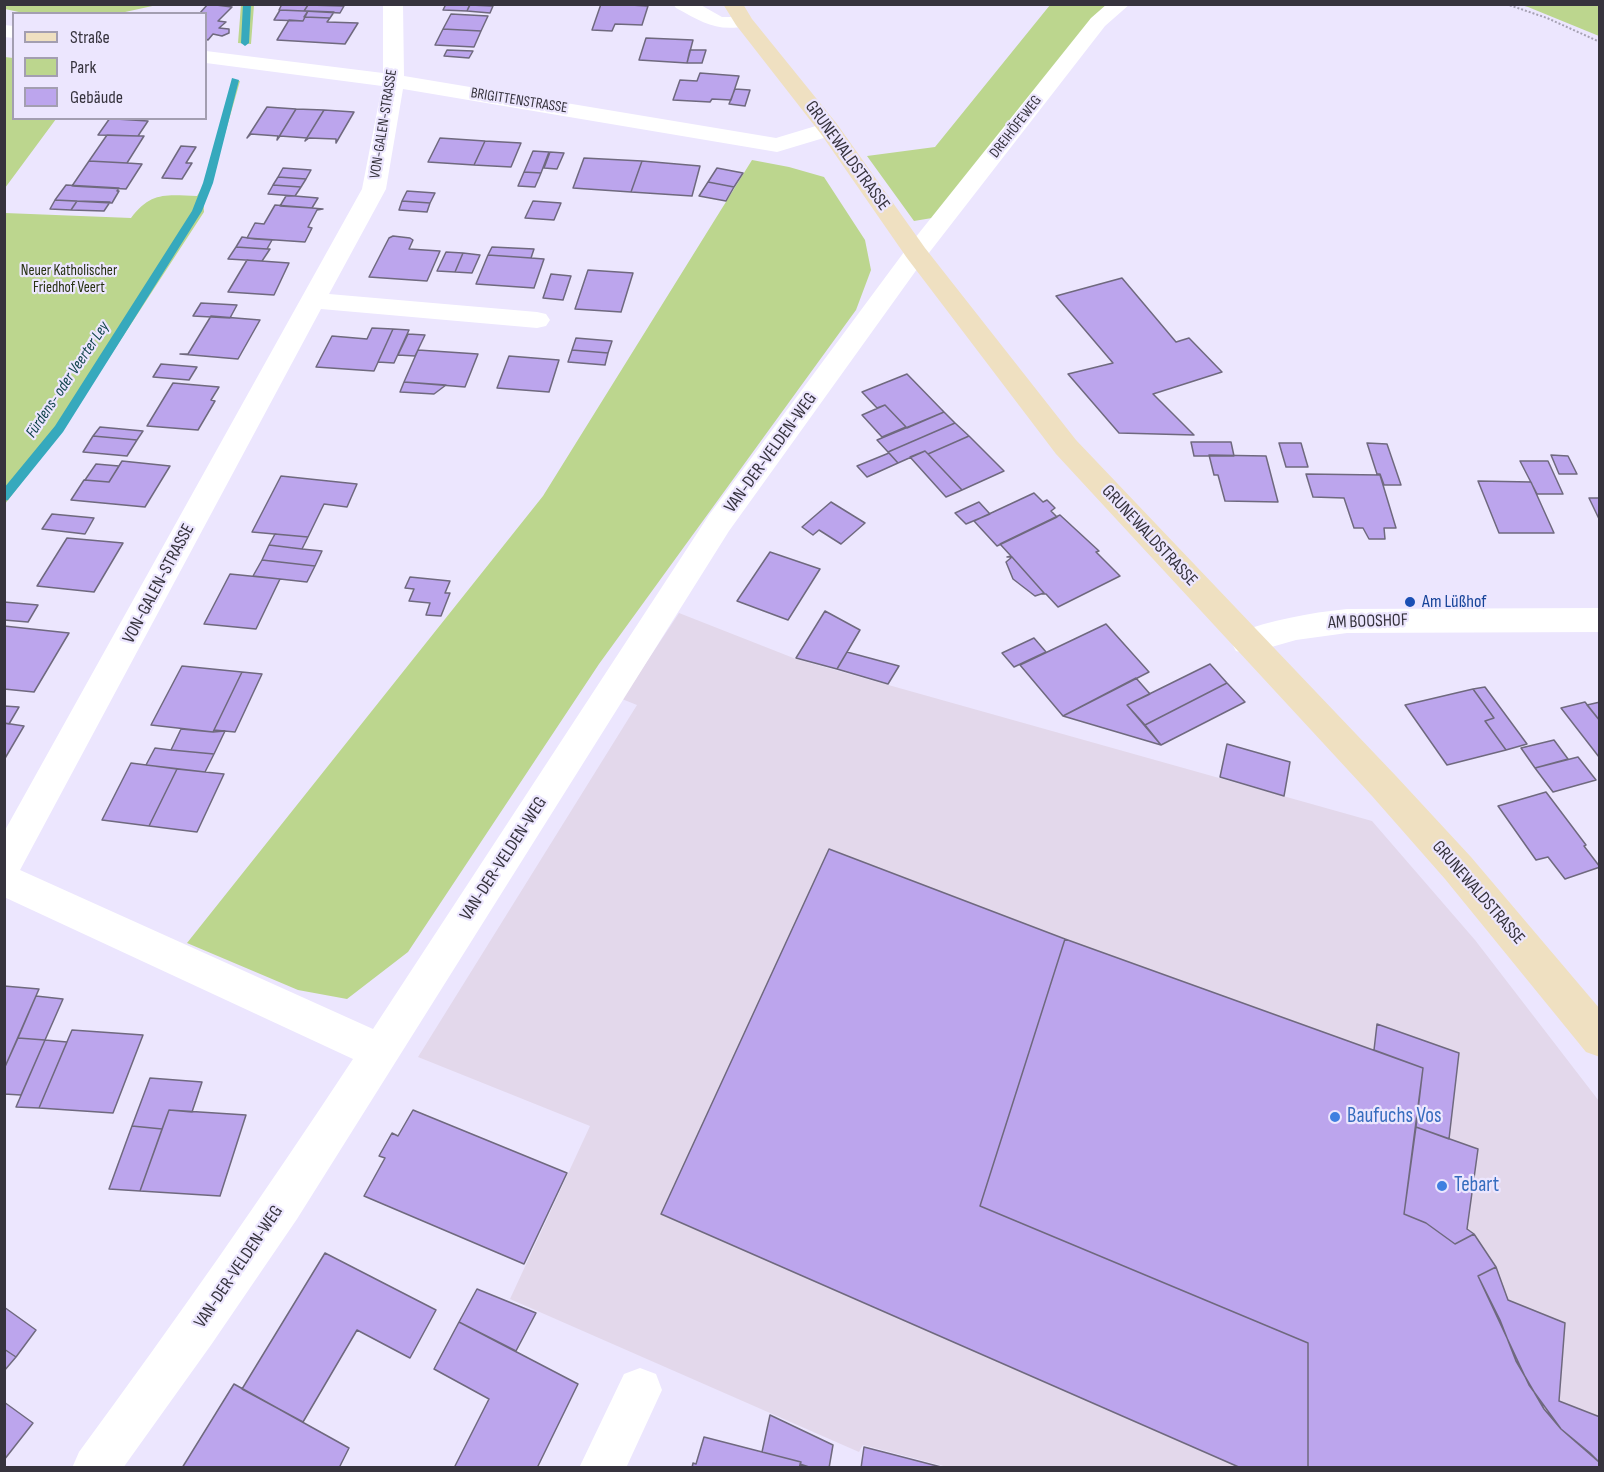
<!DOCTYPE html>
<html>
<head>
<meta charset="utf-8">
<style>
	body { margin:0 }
	#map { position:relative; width:1604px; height:1472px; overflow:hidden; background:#ece6fe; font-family:"Sofia Sans Condensed",sans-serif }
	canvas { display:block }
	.frame { position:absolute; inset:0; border:6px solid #36333d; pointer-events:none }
	.legend { position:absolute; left:12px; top:12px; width:195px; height:108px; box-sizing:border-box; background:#ece6fe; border:2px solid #a39eb1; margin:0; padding:8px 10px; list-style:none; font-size:18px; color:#36333d }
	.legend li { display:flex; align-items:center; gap:12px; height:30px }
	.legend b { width:30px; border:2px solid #a39eb1 }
</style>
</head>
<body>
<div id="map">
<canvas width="1604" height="1472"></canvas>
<div class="frame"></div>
<ul class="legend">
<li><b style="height:8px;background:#efe0c1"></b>Straße</li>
<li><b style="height:16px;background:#bcd68e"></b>Park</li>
<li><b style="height:16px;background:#bca5ed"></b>Gebäude</li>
</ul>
</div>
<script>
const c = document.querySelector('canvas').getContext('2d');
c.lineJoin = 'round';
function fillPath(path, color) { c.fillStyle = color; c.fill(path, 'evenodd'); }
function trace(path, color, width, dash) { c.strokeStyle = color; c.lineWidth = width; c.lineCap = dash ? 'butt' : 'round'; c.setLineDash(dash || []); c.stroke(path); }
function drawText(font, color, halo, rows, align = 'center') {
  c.font = font + ' "Sofia Sans Condensed",sans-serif'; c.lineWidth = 4.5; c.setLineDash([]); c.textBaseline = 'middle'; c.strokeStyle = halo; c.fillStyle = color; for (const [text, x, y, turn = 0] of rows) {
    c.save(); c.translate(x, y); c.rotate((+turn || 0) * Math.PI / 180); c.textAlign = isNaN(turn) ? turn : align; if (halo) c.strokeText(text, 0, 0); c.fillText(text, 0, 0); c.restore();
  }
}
const commercial = new Path2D(`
	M679,613L796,659L1372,821L1475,940L1599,1101V1467L951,1468L863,1445L859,1452L510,1299L590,1126L418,1057L637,705L622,699Z`);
const green = new Path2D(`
	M4,5L5,4L157,5L116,14H28L5,9Z
	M241,5H254L251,44L238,43Z
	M1050,5H1109L932,218L914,221L867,156L935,147Z
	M1521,5H1599V36L1528,7Z
	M5,57L13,58L14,118L56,119L5,188Z
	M233,80L240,81L211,183L203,196L204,212L62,430L5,504V213L131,218C151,191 167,195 197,196L206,181Z
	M752,160L789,167L824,177L865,240L871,270L856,310L599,664L408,952L347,999L298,990L187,943L543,496Z`);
const stream = new Path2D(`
	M243,4H251L249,43L245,46L241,43Z
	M232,78L239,80L213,183L202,211L63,432L8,500L4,501V488L55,426L192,211L203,183Z`);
const building = new Path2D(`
	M208,4L232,7L218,21L226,22L219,28L229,29V33L222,36L213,34L208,40L206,39V14H199Z
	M282,4H299L308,5L304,11L279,10Z
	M446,4H470L467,11L443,10Z
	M601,4H613L648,6L642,25L615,24L612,31L592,30Z
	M308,5L344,6L340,13L304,11Z
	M470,5L493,6L490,13L467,11Z
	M280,10L304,11H308L303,21L274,20Z
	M308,11L334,12L330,18L304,17Z
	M451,14L488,16L481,31L443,29Z
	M305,17L330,18L327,22L358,23L345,44L277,40L289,20L303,21Z
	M443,29L481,31L474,47L435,45Z
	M646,38L693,40L687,63L639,60Z
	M447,50L473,51L469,58L444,56Z
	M690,50H706L702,63H687Z
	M700,73L739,76L731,100L712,99L710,102L673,100L680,80L697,81Z
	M735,89L750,90L745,106L729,104Z
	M267,107L296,109L277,140L278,136L251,134L247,138Z
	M296,109L324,110L305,141L307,138L280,136L277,140Z
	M324,110L354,112L336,143V139L309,138L305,141Z
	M110,118L116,119L148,121L138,136L98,135Z
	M107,135L138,136H144L127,163L89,161Z
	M440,138L485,141L474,165L428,162Z
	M485,141L521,143L511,167L474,165Z
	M181,146L196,147L186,163H192L182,179L162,178Z
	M533,151L549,152L541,173L524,172Z
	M550,152L564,153L557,169L544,168Z
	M584,158L642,161L631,192L573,188Z
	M89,161L127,163L142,164L126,189L72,186Z
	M642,161L700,166L692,196L631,192Z
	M283,168L311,170L306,179L278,177Z
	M717,168L743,173L734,187L708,182Z
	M524,172L541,173L535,187L518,186Z
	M278,177L306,179L301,187L273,185Z
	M708,182L734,187L726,201L699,196Z
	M66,185L119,188L117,191H119L112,203L55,200Z
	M273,185L301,187L295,196L268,194Z
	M407,191L435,193L430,203L402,201Z
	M286,196H295L318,198L312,208L280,206Z
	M55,200L77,201L71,210L50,209Z
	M77,201L110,202L104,211L71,210Z
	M402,201L430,203L427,212L399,210Z
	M533,201L561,203L554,220L525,218Z
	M275,205L312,208L323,209L317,210L308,227L312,228L305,242L247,238L255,223L264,224Z
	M393,236L410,238L413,240L409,249L440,251L427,281L369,277L389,238Z
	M242,237L255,239L272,240L267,249L236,247Z
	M236,247L267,249H270L262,261L228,259Z
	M492,247L534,249L531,258L488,255Z
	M446,252L463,253L455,272L437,271Z
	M463,253L480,255L472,273L455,272Z
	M488,255L531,258L544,259L534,288L476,284Z
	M247,260L289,263L274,295L228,292Z
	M588,270L633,273L621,312L575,309Z
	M551,274L571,276L563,300L543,298Z
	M1122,278L1176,342L1189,338L1222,372L1153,394L1194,435L1119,433L1068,374L1113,363L1056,296Z
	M201,303L237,305L230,318L193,316Z
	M211,316L260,320L238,359L180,354H188Z
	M372,328L393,329L374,371L316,367L332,336L367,339Z
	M393,329L409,330L394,363L378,362Z
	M408,334L425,335L415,356L398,355Z
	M576,338L612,341L608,353L572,350Z
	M418,350L478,354L465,387L404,382Z
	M572,350L608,353L605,365L568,362Z
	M509,356L559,360L549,392L497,388Z
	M161,364L197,367L189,380L153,377Z
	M907,374L944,412L907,428L885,405L877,408L862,392Z
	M404,382L446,385L434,394L400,392Z
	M173,383L219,387L211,400L215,401L198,430L147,426Z
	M885,405L906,427L882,437L862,415Z
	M944,412L955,423L888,452L877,440Z
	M955,423L969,436L928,454L925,451L898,463L888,452Z
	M100,427L143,431L137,440L93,436Z
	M93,436L137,440L127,456L83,452Z
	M969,436L1004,471L962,490L928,454Z
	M1191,442H1231L1234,456H1194Z
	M1279,443H1301L1308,467H1286Z
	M1367,443L1387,444L1401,485H1384L1380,474H1377Z
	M925,451L928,454L962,490L946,497L910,457Z
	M889,453L898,463L867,477L857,466Z
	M1209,455L1266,456L1278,502L1225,501L1218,475H1214Z
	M1551,455L1568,456L1577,474H1559Z
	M122,461L170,466L145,507L71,500L84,480L109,482Z
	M1520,461H1548L1563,494H1537Z
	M96,464L119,466L109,482L85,480Z
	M1306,474L1380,475L1396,528H1384L1385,539H1369L1363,528H1354L1344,498L1313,497Z
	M281,476L357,484L347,507L324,504L308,537L252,532Z
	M1478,481L1531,482L1554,533H1499Z
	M1034,493L1043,502L1047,500L1055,508L1051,511L1057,517L997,546L974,521Z
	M1589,498H1600V521Z
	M831,502L865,523L841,544L819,530L813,535L802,527Z
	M979,502L990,514L966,524L955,513Z
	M52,514L94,518L85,534L42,529Z
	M1060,515L1099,551L1096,552L1120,576L1058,607L1046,594H1041L1044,593L1012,557H1007L1011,556L1000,544Z
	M275,534L308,537L302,549L269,545Z
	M67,538L123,543L94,592L37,586Z
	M269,545L302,549L322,551L315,566L262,560Z
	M770,552L820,569L788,620L737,601Z
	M1012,557L1044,593L1035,596L1013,579L1006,562Z
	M262,560L315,566L307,582L253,576Z
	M230,574L280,579L256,629L204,624Z
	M410,577L450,581L445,593H450L441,616L426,615L430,603L409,601L414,589L405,588Z
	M4,602L38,605L28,622L4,620Z
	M825,611L860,630L837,669L796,658Z
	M1106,624L1149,672L1063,716L1020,665Z
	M4,626L69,633L34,692L4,689Z
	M1034,638L1046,652L1014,667L1002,653Z
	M847,652L899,666L888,684L837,669Z
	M1210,664L1227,683L1145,725L1127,705Z
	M182,666L242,672L213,732L151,725Z
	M242,672L262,674L235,732L214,730Z
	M1136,678L1150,694L1127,705L1161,745L1063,716Z
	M1227,683L1245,702L1161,745L1145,725Z
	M1485,687L1527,744L1506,750L1485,721L1494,718L1473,689Z
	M1473,689L1494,718L1485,721L1506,750L1447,765L1405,705Z
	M1585,702L1600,721L1599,757L1561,708Z
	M1600,702V721L1587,705Z
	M4,706L19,707L9,724L4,723Z
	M4,723L24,726L4,760Z
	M181,729L213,732L225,731L214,754L171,750Z
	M1554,740L1568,759L1535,768L1521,748Z
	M1227,744L1290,762L1284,796L1220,777Z
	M155,748L171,750L214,754L205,772L146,765Z
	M1578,757L1596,780L1553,792L1535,768Z
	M131,763L177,769L149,826L102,820Z
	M177,769L224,774L197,832L149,826Z
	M1546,792L1586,845L1584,846L1600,867L1565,879L1548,857L1536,860L1498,806Z
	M829,849L1065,939L980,1206L1308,1343V1468H1241L661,1214Z
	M1065,939L1423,1068L1404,1214L1426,1223L1455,1244L1474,1234L1496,1267L1478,1276L1529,1385L1561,1429L1590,1453L1600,1463V1468H1308V1343L980,1206Z
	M4,986L39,989L4,1069Z
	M36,996L63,999L45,1040L18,1038Z
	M1377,1024L1459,1053L1449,1139L1416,1127L1423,1068L1374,1050Z
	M72,1030L143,1035L113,1113L39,1108Z
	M18,1038L45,1040L21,1095L4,1094V1069Z
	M45,1040L67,1042L39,1108L16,1107Z
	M150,1078L202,1082L192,1112L169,1110L162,1129L132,1126Z
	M169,1110L246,1115L220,1196L140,1191Z
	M413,1110L567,1173L524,1264L364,1196L385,1158L379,1156L392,1133L398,1136Z
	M132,1126L162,1129L140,1191L109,1189Z
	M1416,1127L1478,1149L1467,1229L1474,1234L1455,1244L1426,1223L1404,1214Z
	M325,1253L436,1310L410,1358L357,1330L303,1422L242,1389Z
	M1496,1267L1508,1300L1565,1323L1559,1401L1600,1417V1463L1561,1429L1544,1409L1516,1361L1500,1320L1478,1276Z
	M477,1289L536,1313L516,1351L459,1322Z
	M4,1307L36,1330L16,1357L4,1349Z
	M459,1322L578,1384L537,1468H454L489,1399L434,1369Z
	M4,1349L16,1357L4,1371Z
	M234,1384L349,1448L339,1468H182Z
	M4,1402L33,1423L4,1460Z
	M770,1415L833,1445L829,1468H812L800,1464L801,1462L762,1452Z
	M704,1437L801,1462L799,1468H692L693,1463L696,1464Z
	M864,1447L945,1468H861Z`);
const path = new Path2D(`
	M1506,4L1547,18L1600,42`);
const street = new Path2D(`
	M383,4H403L404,76L776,138L829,122L837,124L840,129L837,134L777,152L403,89L386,189L329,294L537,312L546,314L550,320L546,326L537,328L321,309L20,870L373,1029L709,515L907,248L1091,18L1107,4H1130L1105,26L925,258L729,531L297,1219L211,1345L123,1468H72L79,1452C174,1323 265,1193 353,1059L4,897V832L362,189L382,86L206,63V51L383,73Z
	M673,4H699L722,17H750L753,21L750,25C718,33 704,23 676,8Z
	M4,25L14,26V38L4,37Z
	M1600,608V632L1347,633L1296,640L1247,654L1236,651L1231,642L1236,633C1272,620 1308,613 1347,609Z
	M640,1368L656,1374L662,1390L626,1468H579L624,1374Z`);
const secondary = new Path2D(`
	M723,4H743L752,19L837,124L925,248L1076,440L1396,776L1471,857L1600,1009V1057L1586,1052L1445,879L1372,796L1056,454L907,258L821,134L736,25Z`);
const markers = [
	[1410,602,6,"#1a4fb4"],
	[1335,1117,6,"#3f7fe0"],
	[1442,1186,6,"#3f7fe0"]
];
const farStreetnames = [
	["BRIGITTENSTRASSE",519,101,9],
	["VON-GALEN-STRASSE",384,124,-81],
	["DREIHÖFEWEG",1016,127,-52]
];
const farParknames = [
	["Neuer Katholischer",69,271],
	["Friedhof Veert",69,288]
];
const farWaternames = [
	["Fürdens- oder Veerter Ley",68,380,-56]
];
const streetNames = [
	["GRUNEWALDSTRASSE",847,156,54],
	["VAN-DER-VELDEN-WEG",771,453,-54],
	["GRUNEWALDSTRASSE",1149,536,47],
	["VON-GALEN-STRASSE",159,584,-62],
	["AM BOOSHOF",1368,622,-2],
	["VAN-DER-VELDEN-WEG",504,859,-57],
	["GRUNEWALDSTRASSE",1478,893,49],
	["VAN-DER-VELDEN-WEG",239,1267,-56]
];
const transitNames = [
	["Am Lüßhof",1422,602]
];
const nearShopnames = [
	["Baufuchs Vos",1347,1117],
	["Tebart",1454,1186]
];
fillPath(commercial, '#e3d8eb');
fillPath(green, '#bcd68e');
fillPath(stream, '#36a9bd');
fillPath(building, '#bca5ed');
trace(building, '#6f697e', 1.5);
trace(path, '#a6a1b3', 2, [2, 2]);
fillPath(street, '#fff');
fillPath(secondary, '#efe0c1');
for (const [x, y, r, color] of markers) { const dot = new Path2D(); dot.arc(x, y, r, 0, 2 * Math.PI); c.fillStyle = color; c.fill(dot); trace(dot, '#ece6fe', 2); }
drawText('15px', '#36333d', '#ece6fe', farStreetnames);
drawText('15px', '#273111', '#ece6fe', farParknames);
drawText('italic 16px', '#12444c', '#ece6fe', farWaternames);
drawText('18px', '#36333d', '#ece6fe', streetNames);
drawText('18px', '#164399', '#ece6fe', transitNames, 'left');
drawText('21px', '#366cbe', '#ece6fe', nearShopnames, 'left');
</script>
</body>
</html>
